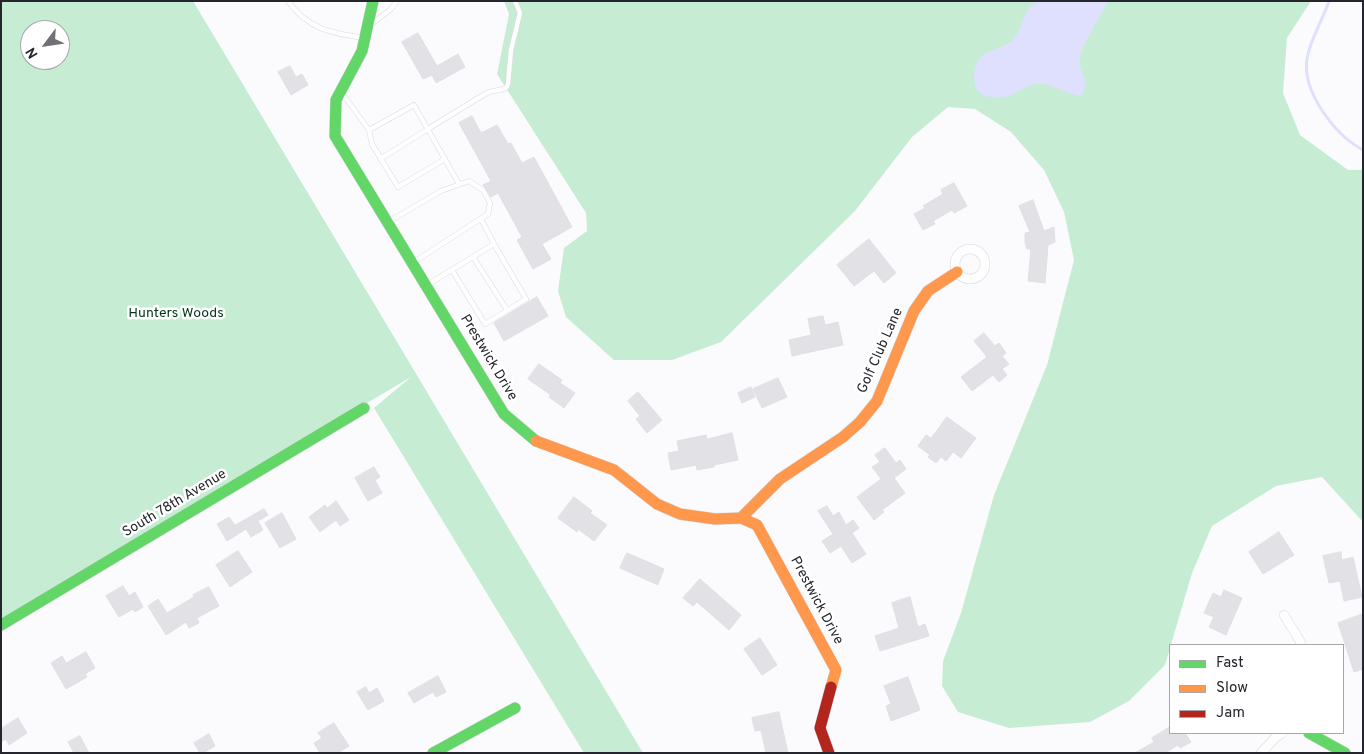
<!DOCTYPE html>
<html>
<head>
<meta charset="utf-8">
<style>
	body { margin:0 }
	#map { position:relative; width:1364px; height:754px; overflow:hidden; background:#fbfbfd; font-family:Overpass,sans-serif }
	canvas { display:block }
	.frame { position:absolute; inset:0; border:2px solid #25252d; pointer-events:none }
	.legend { position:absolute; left:1169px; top:644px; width:175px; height:90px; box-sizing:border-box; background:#fff; border:1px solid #a8a8ab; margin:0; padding:6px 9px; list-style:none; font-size:15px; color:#25252d }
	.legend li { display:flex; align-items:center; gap:10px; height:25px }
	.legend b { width:25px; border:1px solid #a8a8ab }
	.north { position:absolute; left:20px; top:20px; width:50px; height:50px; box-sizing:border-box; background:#fff; border:1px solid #a8a8ab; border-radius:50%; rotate:239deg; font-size:14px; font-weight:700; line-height:20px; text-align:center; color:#25252d }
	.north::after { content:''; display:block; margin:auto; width:18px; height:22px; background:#707076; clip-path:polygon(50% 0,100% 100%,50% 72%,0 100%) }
</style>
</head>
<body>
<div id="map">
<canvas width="1364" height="754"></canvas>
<div class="frame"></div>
<ul class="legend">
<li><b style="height:6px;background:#63d668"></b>Fast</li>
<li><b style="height:6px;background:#ff974d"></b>Slow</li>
<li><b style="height:6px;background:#b3261e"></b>Jam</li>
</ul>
<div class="north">N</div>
</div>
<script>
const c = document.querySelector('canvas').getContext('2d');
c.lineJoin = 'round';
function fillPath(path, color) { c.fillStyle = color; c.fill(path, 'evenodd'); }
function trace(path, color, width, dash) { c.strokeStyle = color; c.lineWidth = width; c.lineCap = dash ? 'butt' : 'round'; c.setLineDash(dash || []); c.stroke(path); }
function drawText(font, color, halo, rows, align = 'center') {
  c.font = font + ' Overpass,sans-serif'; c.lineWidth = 5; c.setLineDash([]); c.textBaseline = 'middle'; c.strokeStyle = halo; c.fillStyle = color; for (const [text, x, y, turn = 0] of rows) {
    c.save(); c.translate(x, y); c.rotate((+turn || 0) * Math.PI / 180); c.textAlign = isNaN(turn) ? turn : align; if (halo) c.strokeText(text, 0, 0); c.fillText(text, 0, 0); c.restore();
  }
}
const green = new Path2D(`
	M1,1H193L643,753H584L374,408L411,377L1,620ZM30,30H60V60H30Z
	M504,1H1311L1287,38L1283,93L1300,135L1348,170H1363V522L1322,477L1276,486L1212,526L1192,573L1165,665L1129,701L1090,722L1009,728L958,712L942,686L943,661L961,613L994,495L1047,365L1074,260L1064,212L1044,170L1011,132L975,109L948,107L912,137L855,211L721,342L672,360H614L566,317L558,291L564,248L587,231L586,213L497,74L509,14Z`);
const water = new Path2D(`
	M1037,1H1108C1101,16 1080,46 1080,60C1079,75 1093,83 1080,96C1065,94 1051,82 1036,84C1025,86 1015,95 1004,97C996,99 983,97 978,91C972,83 973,65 980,58C988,49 1001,49 1010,42C1025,30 1019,13 1037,1Z`);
const stream = new Path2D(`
	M1329,1C1323,20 1310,39 1307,59C1302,92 1335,135 1363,150`);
const building = new Path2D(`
	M418,33L437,66L458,54L465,67L436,83L432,75L423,79L402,42Z
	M290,66L296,77L302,74L308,85L291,95L278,72Z
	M472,116L481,133L497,125L508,144L511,143L522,163L534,157L572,227L542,244L551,259L533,269L517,240L522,237L498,193L491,197L483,185L491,181L459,123Z
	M954,183L967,206L954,213L952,210L933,221L935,224L923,230L914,214L925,208L923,206L943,194L941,190Z
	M1033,200L1044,231L1054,227L1055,242L1048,245L1045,283L1028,281L1031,249H1027L1025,242V233L1030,232L1019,206Z
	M869,239L896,273L884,283L874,271L854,286L837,265Z
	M537,297L548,316L504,341L494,323Z
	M823,316L825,325L838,322L843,345L792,356L789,340L811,335L808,319Z
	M984,333L995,346L999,343L1006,353L1002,356L1009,364L1002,369L1007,375L999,382L993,375L972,391L961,377L987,357L974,341Z
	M539,364L562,380L560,383L575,393L564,408L549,397L551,395L528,379Z
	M778,378L787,397L762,408L753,389Z
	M751,387L755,397L742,403L738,393Z
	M638,392L662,420L647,433L636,419L640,416L628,401Z
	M947,417L976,438L961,458L953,452L946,461L941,457L936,463L928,457L930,455L918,446L926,435L931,438Z
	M732,433L738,460L714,465V467L697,470L696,465L671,470L668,453L679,451L677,441L706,435L707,439Z
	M885,448L896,463L900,460L906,469L894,478L905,493L882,510L884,512L874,520L857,497L881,479L872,467L880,462L875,455Z
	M374,467L380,477L375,480L382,493L368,501L355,478Z
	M574,497L592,511L590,513L607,525L594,541L578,529L577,532L558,518Z
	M336,501L349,520L340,526L336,520L320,532L309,517L325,505L327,508Z
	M827,506L833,516L839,512L846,525L853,520L859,528L852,533L866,554L852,563L841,546L830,553L822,541L833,534L818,511Z
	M264,509L268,515L258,521L263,530L251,537L246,529L227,541L217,524L229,517L235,525Z
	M282,513L296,539L280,548L265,523Z
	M1279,532L1294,555L1263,574L1249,552Z
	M238,551L252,572L230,587L216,565Z
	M1341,552L1342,560L1353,557L1362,597L1344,601L1340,581L1329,583L1323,556Z
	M627,553L664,569L658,585L620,568Z
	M700,579L741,615L729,630L697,602L693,606L683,598Z
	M123,586L129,596L135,592L143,607L135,612L133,609L119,617L106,596Z
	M209,587L219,606L197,618L199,623L189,628L186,622L166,635L148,606L158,599L167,613L194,597L193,595Z
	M1224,590L1242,598L1226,635L1209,627L1214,617L1204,613L1213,593L1221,597Z
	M910,597L918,627L925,624L929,636L880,651L875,636L899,628L892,603Z
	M1363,614V669L1354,672L1338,623Z
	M760,638L777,665L762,675L744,649Z
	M86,652L95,668L85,674L87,677L66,689L51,663L62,656L66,663Z
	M438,676L446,692L436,697L433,692L414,703L408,693Z
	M908,677L920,710L891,721L886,706L891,704L884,686Z
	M366,687L369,693L377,688L384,701L368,710L357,692Z
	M779,712L788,753H766L761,730L755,731L752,718Z
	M18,718L27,733L9,745L6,739L1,742V729Z
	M334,723L349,746L338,753H320L314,743L322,738L318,733Z
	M1170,727V733H1185L1191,742L1180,748L1178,745L1165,753H1135L1154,742L1152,738Z
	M209,734L215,746L203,753H200L194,743Z
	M80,736L89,753H74L68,742Z`);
const lane = new Path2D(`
	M288,1C307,29 332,33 363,38
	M370,25L390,10L397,1
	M342,93L369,130L414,105L459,184
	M369,130L372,144L398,187L445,159
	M380,159C416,137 451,114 487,93C493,90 500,91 506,88L508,84L511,50L520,13L515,1
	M388,222L441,191L469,181L483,190L490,203L488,214L414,262
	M473,257L507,310
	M452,270L485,324L526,299L494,244
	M427,285L494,244L481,219`);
const street = new Path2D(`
	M955 264a15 15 0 1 1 30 0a15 15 0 1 1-30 0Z
	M1284,615L1300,641L1301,645
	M1261,753L1276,737L1282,733`);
const fast = new Path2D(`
	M373,1L362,51L336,100L335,136L504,414L536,441
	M1,625L364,408
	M1309,733L1345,753
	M433,753L515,708`);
const slow = new Path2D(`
	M536,441L614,470L657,504L680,514L715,519L741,518L757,525L836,670L831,687
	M741,518L780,479L843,437L860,422L877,401L914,311L928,291L957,272`);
const jam = new Path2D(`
	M829,753L820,728L831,687`);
const parkNames = [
	["Hunters Woods",176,314]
];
const streetNames = [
	["Golf Club Lane",881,351,-66],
	["Prestwick Drive",488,358,59],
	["South 78th Avenue",175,504,-31],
	["Prestwick Drive",816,601,62]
];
fillPath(green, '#c7ecd4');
fillPath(water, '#dfdffe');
trace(stream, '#dfdffe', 3);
fillPath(building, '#e1e1e6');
trace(building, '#e0e0e4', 1);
trace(lane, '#d9d9df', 5.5);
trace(street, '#d9d9df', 10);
trace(fast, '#d9d9df', 12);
trace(slow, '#d9d9df', 12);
trace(jam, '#d9d9df', 12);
trace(lane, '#fefeff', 4.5);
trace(street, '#fefeff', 9);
trace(fast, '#63d668', 11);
trace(slow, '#ff974d', 11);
trace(jam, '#b3261e', 11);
drawText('14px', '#00371a', '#fff', parkNames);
drawText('14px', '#25252d', '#fff', streetNames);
</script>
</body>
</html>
